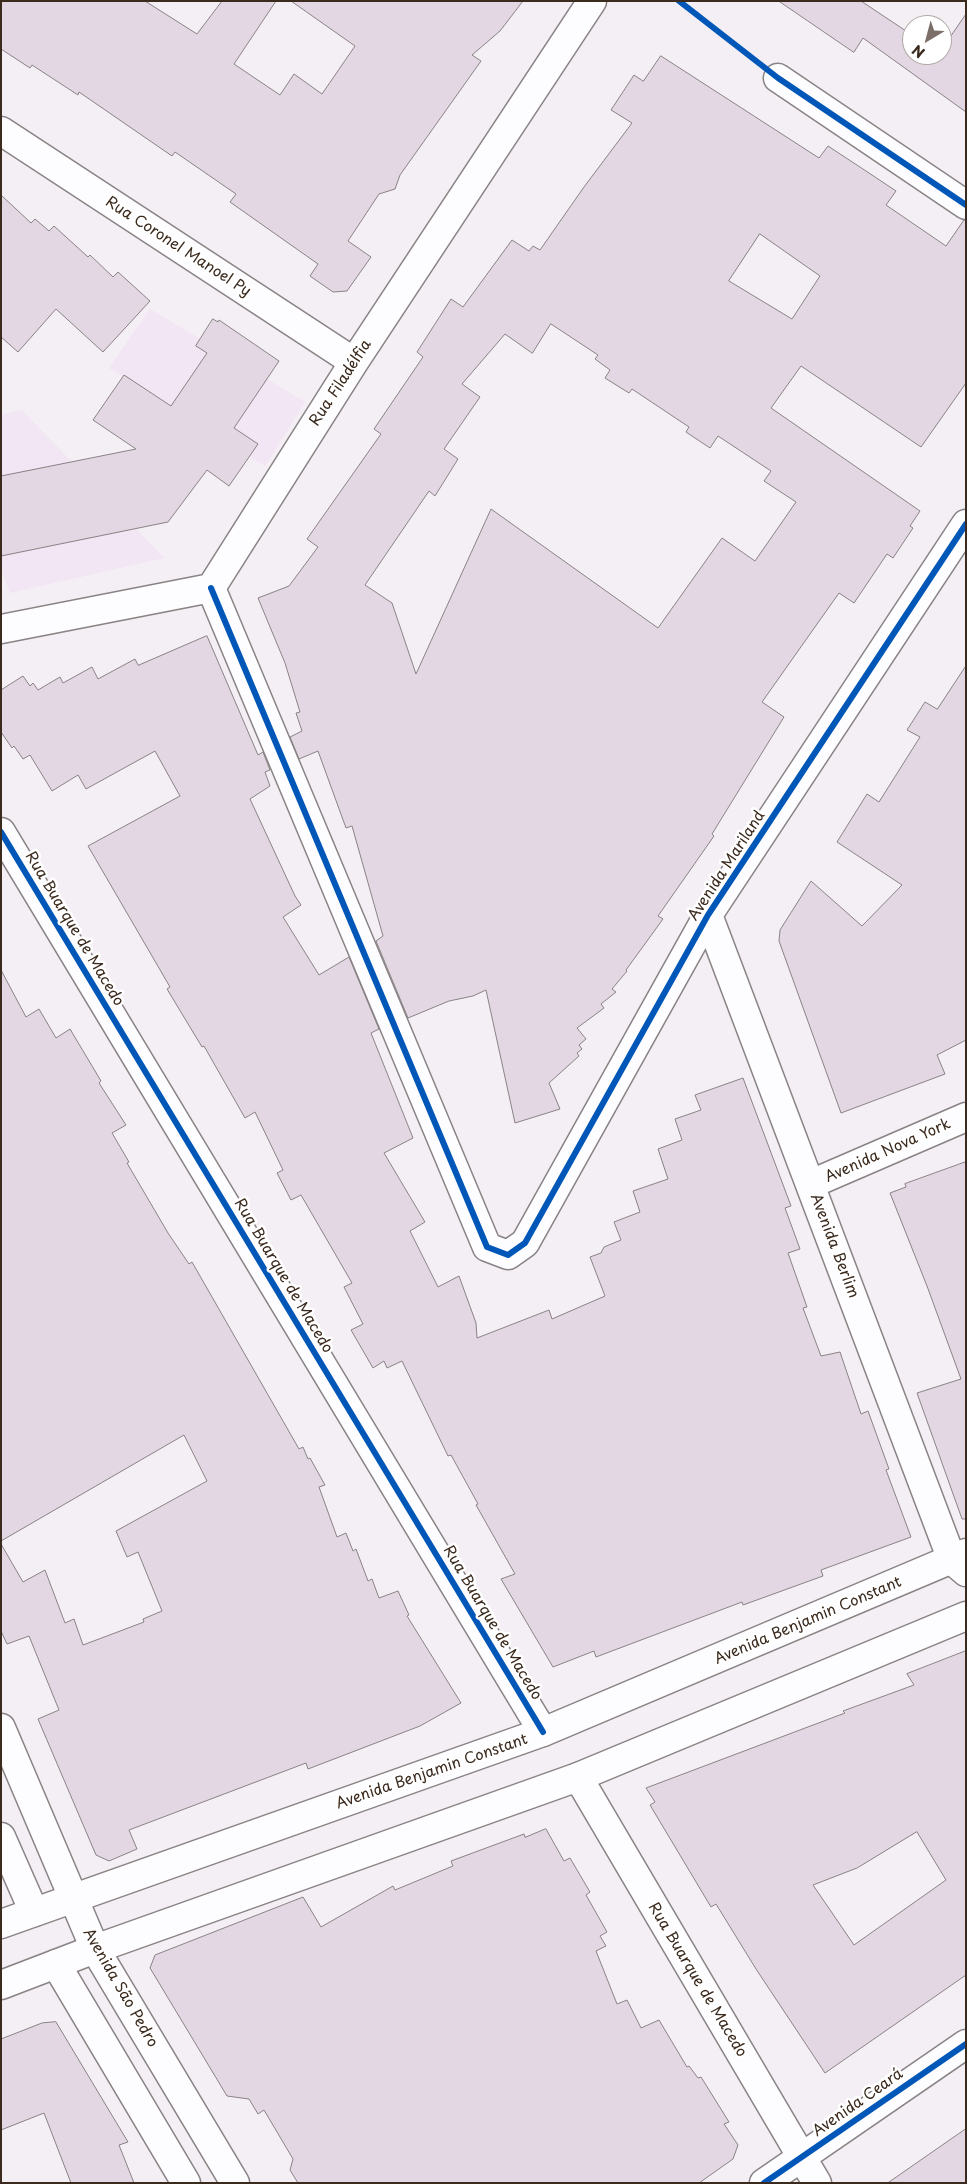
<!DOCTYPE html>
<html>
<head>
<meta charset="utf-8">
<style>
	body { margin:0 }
	#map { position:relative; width:967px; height:2184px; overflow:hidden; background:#f4eef5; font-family:"Playpen Sans",sans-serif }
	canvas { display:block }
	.frame { position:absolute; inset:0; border:2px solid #3b2a1e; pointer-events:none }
	.north { position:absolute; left:902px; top:15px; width:50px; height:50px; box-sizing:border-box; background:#fff; border:1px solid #b1aaa5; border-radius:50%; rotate:217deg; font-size:14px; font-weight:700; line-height:20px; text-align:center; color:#3b2a1e }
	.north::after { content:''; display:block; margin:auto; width:18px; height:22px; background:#7c6f69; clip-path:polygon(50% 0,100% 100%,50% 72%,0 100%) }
</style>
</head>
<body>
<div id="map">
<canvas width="967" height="2184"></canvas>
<div class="frame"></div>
<div class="north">N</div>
</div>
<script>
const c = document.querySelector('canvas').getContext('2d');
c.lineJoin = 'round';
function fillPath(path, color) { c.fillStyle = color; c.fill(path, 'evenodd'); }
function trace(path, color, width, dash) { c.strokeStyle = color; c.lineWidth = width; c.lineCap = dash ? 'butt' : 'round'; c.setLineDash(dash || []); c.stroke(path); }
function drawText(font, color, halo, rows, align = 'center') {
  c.font = font + ' "Playpen Sans",sans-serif'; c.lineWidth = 5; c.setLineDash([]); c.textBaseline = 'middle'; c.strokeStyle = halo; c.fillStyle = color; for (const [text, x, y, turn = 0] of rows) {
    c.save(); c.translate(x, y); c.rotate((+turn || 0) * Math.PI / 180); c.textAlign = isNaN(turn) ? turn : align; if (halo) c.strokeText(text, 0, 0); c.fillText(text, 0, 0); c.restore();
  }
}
const built = new Path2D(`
	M150,309L305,402L265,466L109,368Z
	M22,410L164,558L10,593L1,569V415Z`);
const building = new Path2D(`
	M1,1H145L197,34L222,1H276L234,64L280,95L294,74L322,94L355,46L291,1H523L500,31L472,55L481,61L400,175L395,189L379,194L348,241L371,257L347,291L333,292L310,276L318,264L230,202L236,194L175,152L172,156L79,92L78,95L32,65L30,68L1,49Z
	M779,1H861L912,35V55H942V36L948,40L966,14V112L863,38L854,52Z
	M661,56L819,158L828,146L872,175L896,191L886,205L946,246L964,220H966V383L921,447L801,366L771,408L920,511L910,526L913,528L893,558L887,554L854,603L839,593L762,702L784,717L712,834L714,836L658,916L663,919L626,970L627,971L612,989L616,992L601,1004L604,1008L577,1028L586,1039L579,1045L582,1049L577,1053L579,1056L549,1083L560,1109L515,1123L486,990L473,996L449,1001L408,1018L376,941L383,936L352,826L346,828L318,751L299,759L290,737L302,731L296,713L300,712L285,663L258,598L289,586L318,547L307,539L381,434L374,429L423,357L417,352L451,299L463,307L512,240L529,251L533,246L540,250L584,187L632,123L611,110L634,75L643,81ZM760,234L820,276L792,319L729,281ZM551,324L598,355L595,359L610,370L605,378L629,393L632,389L689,427L686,432L710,448L718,436L771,471L764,481L796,502L755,561L722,538L658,628L491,509L416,674L392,603L365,585L429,491L435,496L458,459L444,449L480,397L462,384L505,334L532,353Z
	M1,195L31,223L35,219L49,231L54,226L88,257L90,255L113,277L118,272L150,301L103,352L56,309L18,352L1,337Z
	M213,319L218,322L219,320L279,361L234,428L258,444L229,486L207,470L168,522L1,556V476L136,449L93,420L124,375L171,406L207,353L196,346Z
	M207,636L258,755L263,752L270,770L265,772L270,786L250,799L295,896L301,905L283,917L319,975L349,957L379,1029L371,1033L413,1138L384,1153L425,1222L410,1231L438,1287L459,1276L476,1323L477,1338L549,1310L552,1319L605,1296L590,1257L601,1253L604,1247L621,1240L614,1222L640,1212L633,1191L668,1179L658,1149L682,1140L675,1119L701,1110L695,1095L743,1078L791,1206L785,1208L800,1249L788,1253L807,1307L803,1308L821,1356L840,1352L861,1414L868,1411L889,1469L886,1470L911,1537L821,1570L823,1576L743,1605L742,1602L596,1657L594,1651L553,1667L501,1579L515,1574L476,1505L478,1504L451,1455L448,1456L402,1361L387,1368L384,1361L373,1368L351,1330L363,1324L344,1287L352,1283L301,1195L291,1200L277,1173L283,1170L255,1112L245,1118L204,1046L202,1047L167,989L170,987L88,846L180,796L155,751L86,789L78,775L52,791L30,755L23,759L14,746L12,748L1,732V690L23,676L30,686L33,683L38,690L60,677L63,683L92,667L98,679L135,659L138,665Z
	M966,666V1040L937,1055L945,1074L841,1113L779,941L780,930L811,881L862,926L902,885L837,842L867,794L879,802L920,737L907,730L925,702L937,709Z
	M1,970L26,1017L39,1009L56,1038L70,1029L101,1081L99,1083L126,1125L112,1133L129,1162L127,1163L168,1233L189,1264L192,1262L299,1449L303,1447L308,1459L310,1458L325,1485L319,1487L337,1537L346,1533L353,1551L356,1549L368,1581L372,1579L379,1598L398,1591L409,1615L407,1616L461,1703L420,1726L308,1769L306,1763L129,1830L137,1849L109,1861L96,1855L38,1719L59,1710L29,1636L7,1644L1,1631V1544L23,1582L45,1570L65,1623L74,1619L83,1645L144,1622L143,1619L162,1611L138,1552L127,1557L116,1531L207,1481L184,1435L1,1541Z
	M966,1162V1519H962L917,1393L961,1379L927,1286L890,1193L906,1187L905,1184Z
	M966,1651V1975L825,2073L756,1969L716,1904L711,1907L650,1805L655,1802L646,1788L845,1713L843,1711L914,1685L907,1674ZM917,1832L946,1880L854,1945L813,1885L857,1868Z
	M546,1829L564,1861L570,1858L590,1892L586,1895L607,1932L600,1936L606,1946L596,1951L617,2004L627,2000L641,2028L659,2020L687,2067L689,2066L698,2078L701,2077L729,2122L724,2124L738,2145L733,2159L699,2183H298L290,2170L293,2159L264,2110L258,2114L249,2099L227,2096L150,1968L155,1955L303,1897L321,1927L393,1886L395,1890L453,1866L451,1861L524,1834L525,1837Z
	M56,2022L128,2142L119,2145L134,2183H71L44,2113L1,2130V2039L42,2023Z
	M966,2129V2183H888Z`);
const minor = new Path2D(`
	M778,78L966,205
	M1,131L354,362
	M211,588L487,1247L508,1255L525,1243L708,915L966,524
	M1,629L211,588L354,362L592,1
	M1,832L543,1732
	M708,915L952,1560L966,1572
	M811,1184L966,1117
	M1,1728L95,1949L235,2183
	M578,1777L817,2183
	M1,1837L34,1912
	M56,1964L186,2183
	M764,2183L966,2044`);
const major = new Path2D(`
	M1,1924L543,1732L966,1553
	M1,1985L95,1949L578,1777L966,1616`);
const cycleway = new Path2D(`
	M679,1L778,78L966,205
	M211,588L487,1247L508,1255L525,1243L708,915L966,524
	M1,832L543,1732
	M764,2183L966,2044`);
const streetNames = [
	["Rua Coronel Manoel Py",178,247,33],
	["Rua Filadélfia",341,383,-57],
	["Avenida Mariland",727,866,-57],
	["Rua Buarque de Macedo",74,929,59],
	["Avenida Nova York",888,1151,-24],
	["Avenida Berlim",834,1246,69],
	["Rua Buarque de Macedo",283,1276,59],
	["Avenida Benjamin Constant",808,1621,-23],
	["Rua Buarque de Macedo",492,1623,59],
	["Avenida Benjamin Constant",432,1772,-19],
	["Rua Buarque de Macedo",697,1980,59],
	["Avenida São Pedro",120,1988,60],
	["Avenida Ceará",858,2103,-35]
];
fillPath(built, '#f2e5f4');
fillPath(building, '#e2d7e2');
trace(building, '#898384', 1);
trace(minor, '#898384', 31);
trace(major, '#898384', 31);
trace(minor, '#fdfcfe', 28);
trace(major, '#fdfcfe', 28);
trace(cycleway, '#0057b8', 6);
drawText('15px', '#3b2a1e', '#fff', streetNames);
</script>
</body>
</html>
